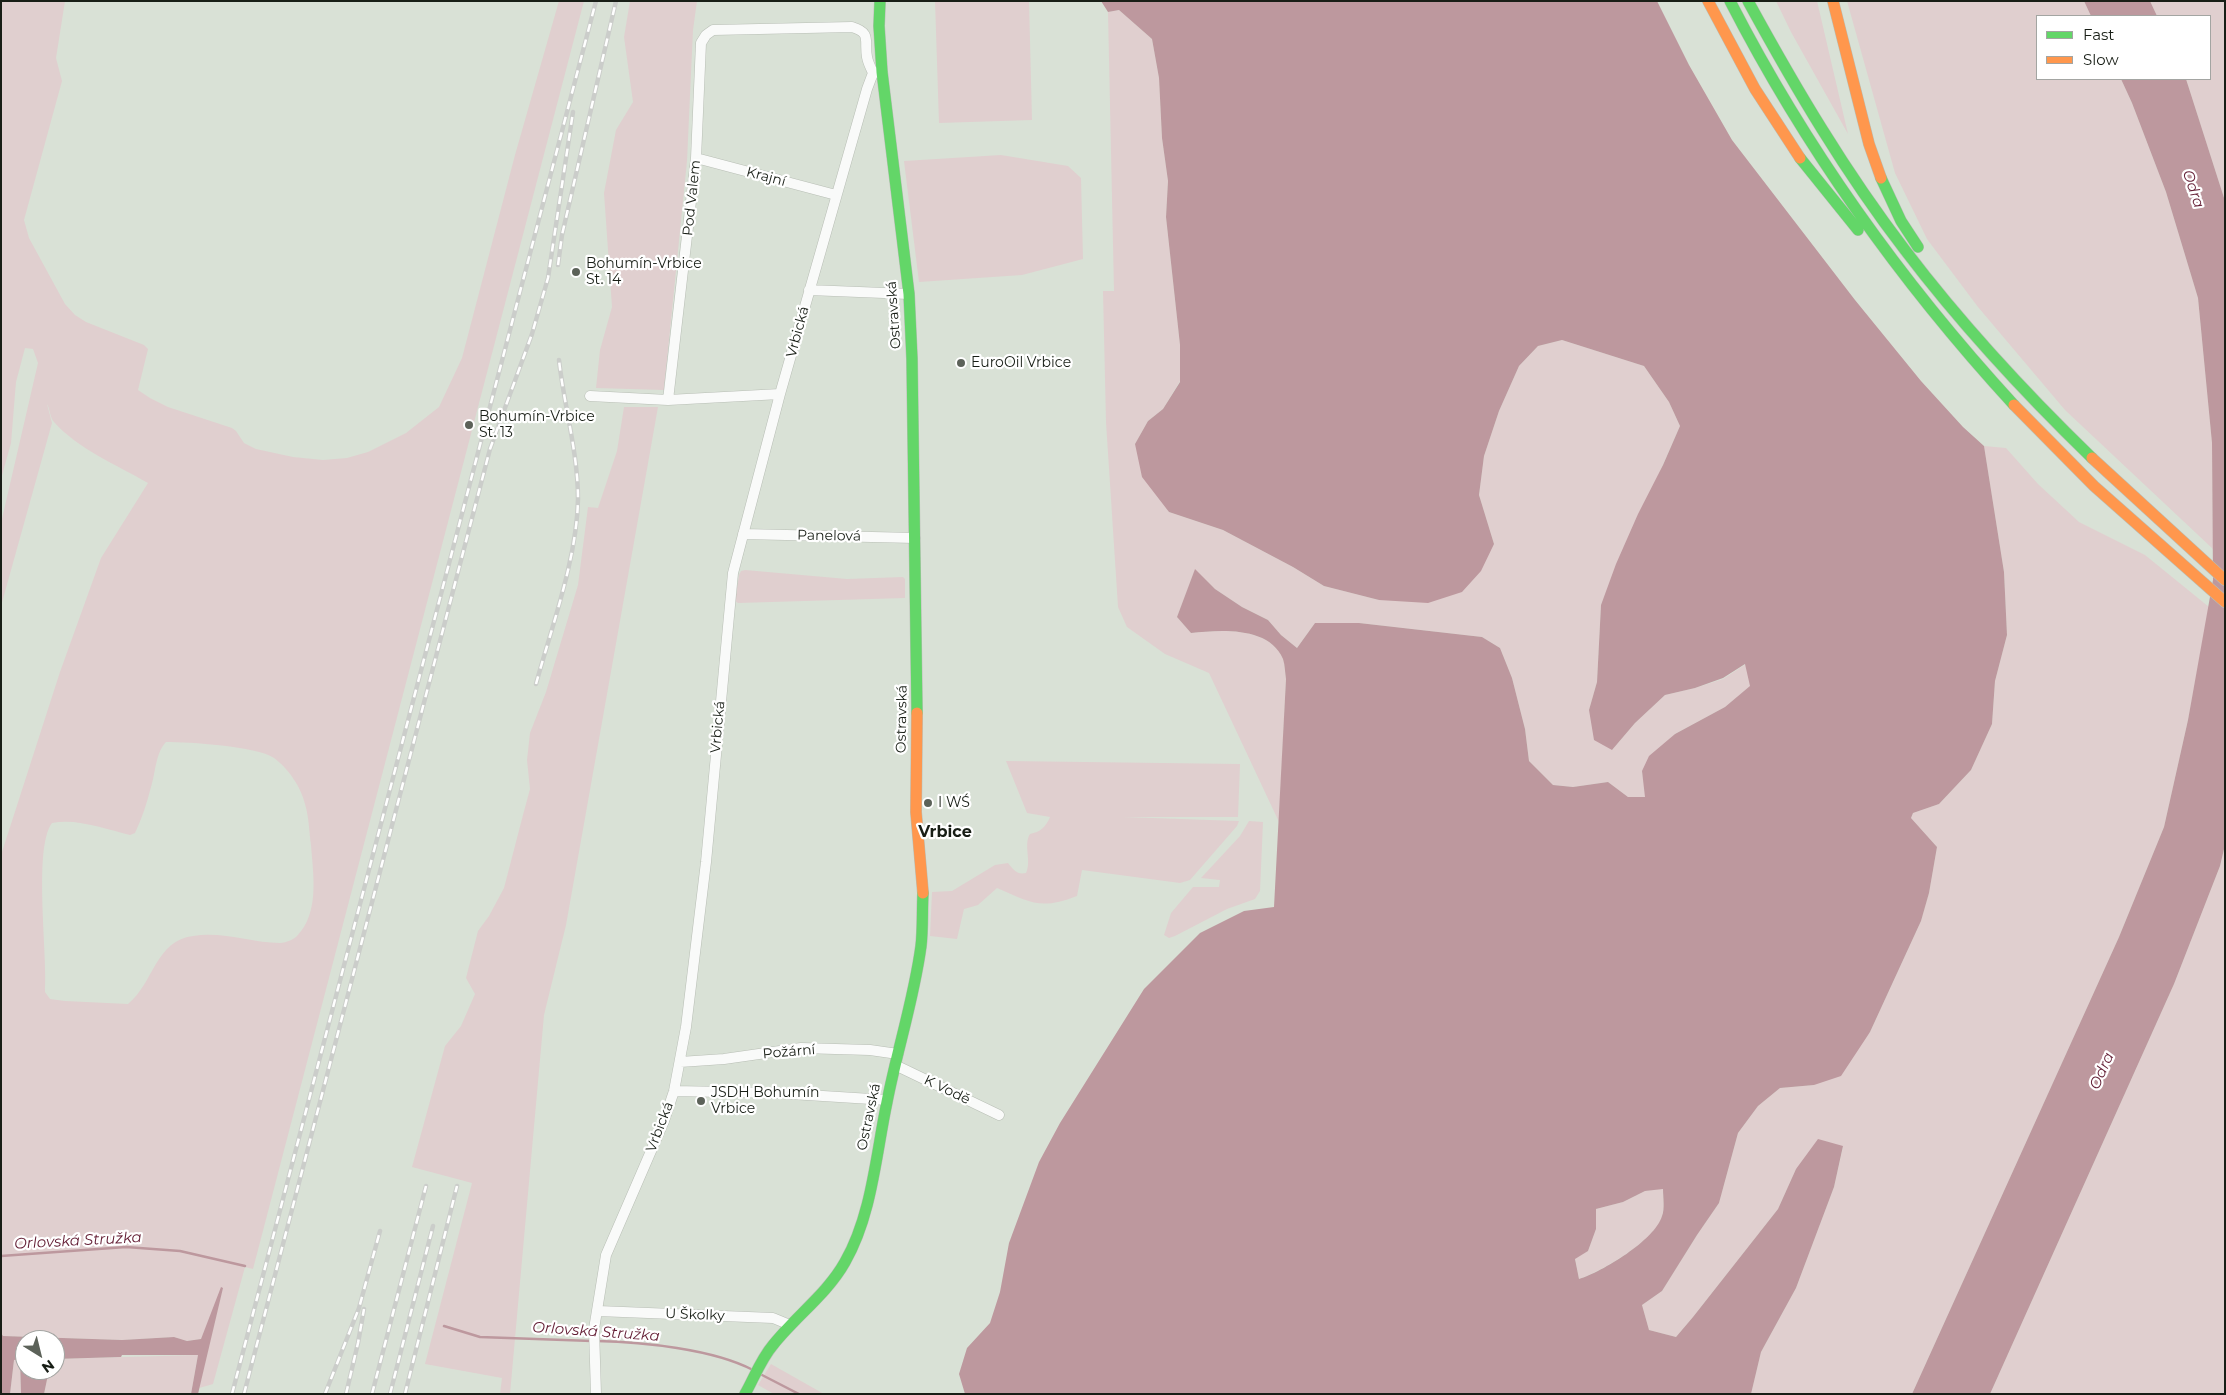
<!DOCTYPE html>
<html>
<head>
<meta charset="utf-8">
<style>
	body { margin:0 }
	#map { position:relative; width:2226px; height:1395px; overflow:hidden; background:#d9e1d6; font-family:Montserrat,sans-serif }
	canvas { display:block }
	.frame { position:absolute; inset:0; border:2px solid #181e16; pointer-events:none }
	.legend { position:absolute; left:2036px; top:15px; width:175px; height:65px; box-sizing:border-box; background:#fff; border:1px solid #a3a5a2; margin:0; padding:6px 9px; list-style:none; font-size:15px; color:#181e16 }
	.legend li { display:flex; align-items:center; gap:10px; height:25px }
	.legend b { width:25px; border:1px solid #a3a5a2 }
	.north { position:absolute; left:15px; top:1330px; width:50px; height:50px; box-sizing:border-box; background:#fff; border:1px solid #a3a5a2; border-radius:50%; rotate:144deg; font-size:14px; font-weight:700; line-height:20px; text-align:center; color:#181e16 }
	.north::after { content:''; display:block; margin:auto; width:18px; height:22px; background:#5c6259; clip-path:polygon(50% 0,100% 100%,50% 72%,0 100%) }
</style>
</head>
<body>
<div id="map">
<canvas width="2226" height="1395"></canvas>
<div class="frame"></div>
<ul class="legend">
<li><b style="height:6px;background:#63d668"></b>Fast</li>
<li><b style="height:6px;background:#ff974d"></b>Slow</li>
</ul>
<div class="north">N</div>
</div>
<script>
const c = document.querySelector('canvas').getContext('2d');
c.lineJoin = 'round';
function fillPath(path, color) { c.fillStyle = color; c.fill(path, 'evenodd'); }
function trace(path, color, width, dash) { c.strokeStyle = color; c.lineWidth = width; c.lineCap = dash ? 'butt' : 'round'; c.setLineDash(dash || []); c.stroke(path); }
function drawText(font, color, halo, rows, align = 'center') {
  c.font = font + ' Montserrat,sans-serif'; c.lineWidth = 4.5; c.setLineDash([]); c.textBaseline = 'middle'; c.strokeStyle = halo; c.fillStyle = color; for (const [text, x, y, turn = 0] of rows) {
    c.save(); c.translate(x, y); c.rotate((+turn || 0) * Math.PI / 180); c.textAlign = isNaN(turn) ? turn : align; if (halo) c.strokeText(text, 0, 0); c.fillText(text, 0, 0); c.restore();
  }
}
const green = new Path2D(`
	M1,1H65L56,58L62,81L24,220L29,238L65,304L75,315L86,322L144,345L148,349L138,390L150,398L168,407L232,428L236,431L244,443L256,449L293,457L323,460L347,458L368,452L406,433L439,407L462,358L515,155L559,1H584L253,1269L245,1267L213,1384L199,1388L223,1287L201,1339L187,1341L174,1337L122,1340L3,1336L1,1333V855L60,672L101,558L148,483C117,465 78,449 54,422C50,418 50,409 47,404L52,423L1,606V523L38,363L33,349L25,348L16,382L11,443L1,479ZM166,742C189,742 256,746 274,758C288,768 301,787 305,804C309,817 309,831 311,845C313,874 320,912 297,936C293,940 285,943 280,943C251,943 223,931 193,936C155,941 154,983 128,1004L65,1001L50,999L45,992C48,955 33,848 52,823C77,818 105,829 130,835L135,833C142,818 147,803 151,787C156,772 155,754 166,742Z
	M630,1H697L693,30L687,161L664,390L596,388L600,350L612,307L604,193L616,130L633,102L624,37Z
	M935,1H1029L1032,120L939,123Z
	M1776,1H1817L1848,134L1791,32Z
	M1847,1H2084L2091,16H2037V79H2121L2132,103L2166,192L2198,298L2212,443L2213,549L2065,410L1978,307L1927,239L1895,173Z
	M2150,1H2225V201L2186,79H2210V16H2157Z
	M1119,10L1152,39L1159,78L1162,138L1168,181L1166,217L1180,345V381L1163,409L1148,421L1135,444L1169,512L1223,530L1293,567L1324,586L1379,600L1494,544L1479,495L1484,456L1499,411L1519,366L1538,346L1562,340L1644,366L1669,402L1680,426L1601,605L1597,682L1589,710L1612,750L1635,723L1665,695L1695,688L1723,679L1746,664L1751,686L1725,707L1675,734L1642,772L1646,797H1628L1608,782L1573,787L1553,785L1529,761L1525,729L1512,678L1500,648L1482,637L1359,623H1315L1297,648L1281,635L1268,620L1242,607L1215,589L1195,570L1177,617L1191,633C1220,630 1269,626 1283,659C1285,664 1285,673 1286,678L1279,822L1209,673L1165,654L1127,627L1118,607L1106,422L1103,291H1114L1108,12Z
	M1001,155L1068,166L1081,178L1083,259L1022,275L919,282L904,161Z
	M624,407H658L566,925L544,1015L510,1394H500L502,1378L425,1364L472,1183L412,1167L445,1046L461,1026L475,994L466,978L478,931L489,916L504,888L523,815L530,789L527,760L530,733L546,692L578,585L588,507L598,508L617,451Z
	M1984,446L2006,448L2038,484L2079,522L2145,555L2209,607L2188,720L2164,827L2119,937L1912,1394H1751L1761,1352L1796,1288L1834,1187L1843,1147L1796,1169L1778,1209L1693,1317L1676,1337L1649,1330L1642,1305L1662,1291L1697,1235L1719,1203L1738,1133L1758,1106L1780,1088L1814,1085L1870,1032L1921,921L1929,893L1937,847L1911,818L1913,813L1939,804L1971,770L1992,724L1995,681L2007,635L2004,572Z
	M745,570L847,579L903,577L905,579V598L738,603L735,601L739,575L741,571Z
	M1006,761L1240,764L1238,817H1123L1239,821L1237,826L1190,880L1180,883L1082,870L1077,896C1041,910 1031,903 997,888L978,905L964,909L957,939L930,936L932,892L952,891L995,865L1008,863C1014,870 1017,875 1026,873C1032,861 1023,845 1030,834C1040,832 1046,827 1050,817L1027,813Z
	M1249,821L1263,822L1260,891L1255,899L1227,909L1175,936L1169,938L1164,935L1171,913L1193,887H1219L1220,880L1201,878L1240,836Z
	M2225,845V1394H1990L2174,984L2220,866Z
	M1663,1188C1663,1197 1665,1208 1662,1216C1656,1240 1602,1271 1579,1279L1575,1258L1588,1251L1596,1229V1209L1623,1202L1645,1191Z
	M198,1355L191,1394H44L49,1370H55V1359Z
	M20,1359L21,1394H10L14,1360Z
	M771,1364L824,1394H774L758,1385Z`);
const water = new Path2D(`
	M1101,1H1657L1689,65L1732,140L1855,300L1921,381L1963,427L1984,446L2004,572L2007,635L1995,681L1992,724L1971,770L1939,804L1913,813L1911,818L1937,847L1929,893L1921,921L1870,1032L1841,1076L1814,1085L1780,1088L1758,1106L1738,1133L1719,1203L1697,1235L1662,1291L1642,1305L1649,1330L1676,1337L1693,1317L1778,1209L1796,1169L1818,1139L1843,1146L1834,1187L1796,1288L1761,1352L1751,1394H965L959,1374L967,1348L990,1323L1000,1292L1009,1243L1039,1162L1060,1123L1144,989L1200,933L1244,911L1274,907L1286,679C1285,673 1285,665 1283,659C1269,626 1220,630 1191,633L1177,617L1195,569L1215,589L1242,607L1268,620L1281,635L1297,648L1315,623H1359L1482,637L1500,648L1512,678L1525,729L1529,761L1553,785L1573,787L1608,782L1628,797H1645L1642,771L1649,756L1675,734L1725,707L1750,686L1745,664L1723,678L1695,688L1665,695L1635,723L1612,750L1594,740L1589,710L1597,682L1601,605L1616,564L1638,514L1663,465L1680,426L1669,402L1644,366L1562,340L1538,346L1519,366L1499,411L1484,456L1479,495L1494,544L1481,571L1462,592L1428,603L1379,600L1324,586L1293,567L1223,530L1169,512L1142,477L1135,444L1148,421L1163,409L1180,382V345L1166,217L1168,181L1162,138L1159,78L1152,39L1119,10L1108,12ZM1663,1189C1663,1197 1665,1209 1662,1216C1655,1240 1602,1272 1579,1279L1575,1259L1588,1251L1596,1229V1209L1623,1202L1645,1191Z
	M2084,1H2150L2157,16H2091Z
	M2121,79H2186L2225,201V845L2220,866L2174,984L1990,1394H1912L2119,937L2164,827L2188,720L2213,580L2212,443L2198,298L2166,192L2132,103Z
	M221,1287L223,1288L198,1394H191L198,1355H122L121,1357L55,1359V1340H25V1370H49L44,1394H21L20,1359L14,1360L10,1394H1V1333L3,1336L122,1340L174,1337L187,1341L201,1339Z`);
const stream = new Path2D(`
	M1,1256L126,1247L180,1251L245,1266
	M444,1326L480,1337L592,1341
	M597,1341C642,1342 713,1349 753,1370
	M762,1375L799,1394`);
const street = new Path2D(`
	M696,158L836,195
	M809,290L909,294
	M590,396L668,400L780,394
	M668,400L696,158L701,43L706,35L713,30L852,27C872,33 864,41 867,57C868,63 871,68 873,73
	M743,534L915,538
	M680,1062L724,1059L801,1048L870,1050L898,1054
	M895,1065L999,1115
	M674,1091L775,1093L887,1100
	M598,1311L773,1318L790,1325
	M596,1394L594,1329L606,1255L664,1121L674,1091L686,1027L706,862L733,573L780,394L867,89L873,73L882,72`);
const fast = new Path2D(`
	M880,1L879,26L882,72L909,294L912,359L917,713
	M1730,1C1805,147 1903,284 2014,405
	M1748,1C1795,87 1845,172 1905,250C1962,325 2025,393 2092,458
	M1800,158L1858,230
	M1881,178L1901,221L1918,247
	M745,1394C754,1378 761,1359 773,1345C796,1316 827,1294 845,1262C872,1215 876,1154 887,1102C897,1050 914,999 921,946C923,929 922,911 923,893`);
const slow = new Path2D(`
	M1708,1L1755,89L1800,158
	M1833,1L1869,144L1881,178
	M2014,405L2094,486L2225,602
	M2092,458L2225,580
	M917,713L916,812L923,893`);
const rail = new Path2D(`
	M558,265L562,235L616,1
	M536,684C552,626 577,558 578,499C578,452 564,406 559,360
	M232,1394L596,1
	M244,1394L490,449L532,334L548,278L573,112
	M325,1394L359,1308L380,1231
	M346,1394L358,1343L364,1309
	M372,1394L426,1186
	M390,1394L433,1226
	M405,1394L457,1186`);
const markers = [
	[576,272,5,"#5c6259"],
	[961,363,5,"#5c6259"],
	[469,425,5,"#5c6259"],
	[928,803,5,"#5c6259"],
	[701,1101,5,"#5c6259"]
];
const streetNames = [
	["Krajní",766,177,15],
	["Pod Valem",692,198,-84],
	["Ostravská",894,315,-94],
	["Vrbická",798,332,-75],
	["Panelová",829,536,1],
	["Ostravská",902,719,-89],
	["Vrbická",718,727,-85],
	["Požární",789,1052,-5],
	["K Vodě",947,1090,26],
	["Ostravská",869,1117,-78],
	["Vrbická",660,1127,-69],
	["U Školky",695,1315,2]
];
const poiNames = [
	["Bohumín-Vrbice",586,264],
	["St. 14",586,280],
	["EuroOil Vrbice",971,363],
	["Bohumín-Vrbice",479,417],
	["St. 13",479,433],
	["I WŚ",938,803],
	["JSDH Bohumín",711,1093],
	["Vrbice",711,1109]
];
const waterNames = [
	["Odra",2193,189,71],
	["Odra",2102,1071,-66],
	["Orlovská Stružka",78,1241,-3],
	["Orlovská Stružka",596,1332,4]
];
const quarterNames = [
	["Vrbice",945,832]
];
fillPath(green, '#e0cfcf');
fillPath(water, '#bd989e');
trace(stream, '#bd989e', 2.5);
trace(street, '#b8beb5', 11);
trace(fast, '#b8beb5', 12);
trace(slow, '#b8beb5', 12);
trace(street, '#f9faf9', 10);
trace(fast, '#63d668', 11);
trace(slow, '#ff974d', 11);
trace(rail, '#cbcdca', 4.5);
trace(rail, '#fff', 2.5, [8]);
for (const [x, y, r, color] of markers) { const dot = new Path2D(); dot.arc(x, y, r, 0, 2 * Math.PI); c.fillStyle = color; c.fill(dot); trace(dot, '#fff', 2); }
drawText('14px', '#181e16', '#fff', streetNames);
drawText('14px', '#181e16', '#fff', poiNames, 'left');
drawText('italic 15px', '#621c33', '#fff', waterNames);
drawText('bold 16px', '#181e16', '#fff', quarterNames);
</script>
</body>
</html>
